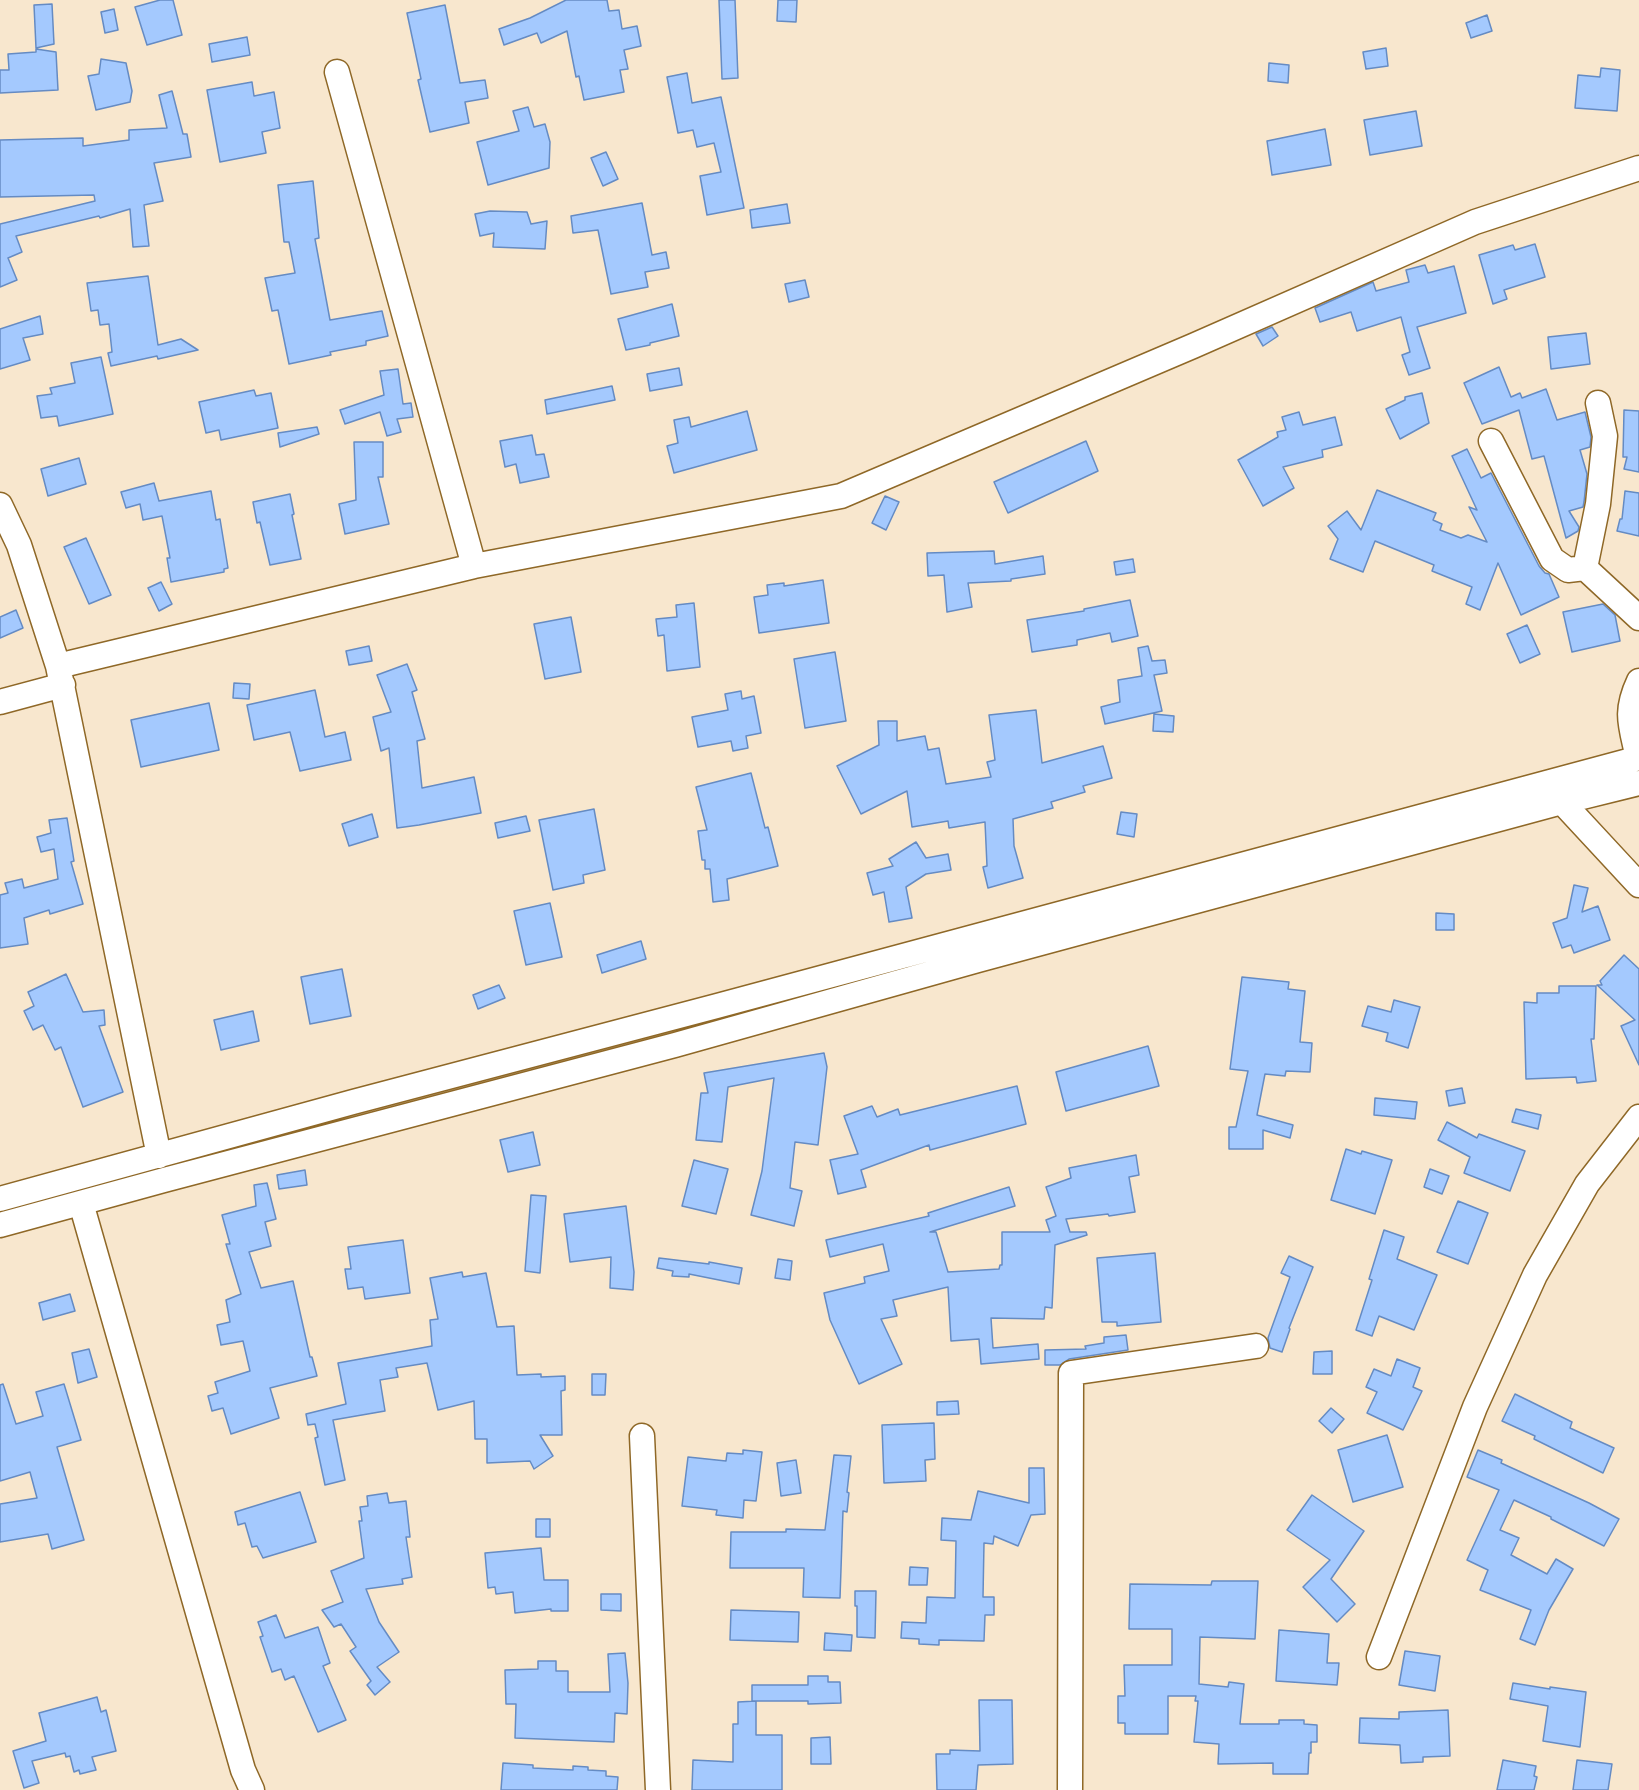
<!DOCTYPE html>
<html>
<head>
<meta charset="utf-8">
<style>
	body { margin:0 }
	canvas { display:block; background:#f8e7ce }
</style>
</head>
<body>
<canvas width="1639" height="1790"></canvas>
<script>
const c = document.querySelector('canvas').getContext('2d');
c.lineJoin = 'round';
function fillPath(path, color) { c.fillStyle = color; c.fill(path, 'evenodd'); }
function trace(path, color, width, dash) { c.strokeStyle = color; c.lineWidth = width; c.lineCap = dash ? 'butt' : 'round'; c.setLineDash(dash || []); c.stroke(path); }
const building = new Path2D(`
	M160,0H173L182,35L147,45L135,7Z
	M566,0H607L609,11L619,10L622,29L637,26L641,46L624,50L628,69L620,70L624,92L584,100L579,76L576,77L567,31L541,43L537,33L504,45L499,29L530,18Z
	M719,0H735L738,78L722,79Z
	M778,0H797L796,22L777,21Z
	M52,4L54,44L36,48L34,5Z
	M445,5L460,83L485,80L488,98L465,102L469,123L430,132L418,80L421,79L407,13Z
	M114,9L118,30L105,33L101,12Z
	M1487,15L1492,31L1471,38L1466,23Z
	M247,37L250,55L212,62L209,44Z
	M1386,48L1388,66L1366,69L1363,52Z
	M36,49L56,52L58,90L0,93V70H9L8,54L36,52Z
	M101,59L126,63L132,91L130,102L96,110L88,76L99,74Z
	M1269,63L1289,65L1288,83L1268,81Z
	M1601,68L1620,70L1617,111L1575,108L1578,75L1600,77Z
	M687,73L692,103L721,97L744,208L707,215L700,176L721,172L714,143L697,147L693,130L678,133L667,77Z
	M252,82L254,96L274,92L280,128L262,132L266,153L220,162L207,90Z
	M172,91L183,134H187L191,157L154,163L163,201L144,205L149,246L133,247L130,209L100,218L99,216L16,236L22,252L8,258L17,280L0,287V224L95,201L94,195L0,197V140L83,138V146L129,140V130L167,128L159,95Z
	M528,107L534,127L545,124L550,142L549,168L488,185L477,142L519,131L513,111Z
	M1416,111L1422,146L1370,155L1364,120Z
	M1325,129L1331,165L1272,175L1267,141Z
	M606,152L618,179L603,186L591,158Z
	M313,181L319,238L315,239L330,320L382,311L388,336L366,341V345L330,352L331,355L289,364L278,310L272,311L265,278L295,273L289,242H284L278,185Z
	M642,203L652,255L666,252L669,268L645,272L648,287L611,294L598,230L573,233L571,216Z
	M787,204L790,223L752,228L750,210Z
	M490,211L527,212L531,224L547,221L545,249L493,247L494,233L480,236L475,214Z
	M1535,244L1545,277L1504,290L1507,299L1493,304L1479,255L1513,245L1515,250Z
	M1425,265L1428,273L1454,266L1466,313L1417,327L1430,368L1409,375L1402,355L1410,352L1401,317L1357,331L1351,312L1320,322L1315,308L1373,282L1376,291L1409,282L1406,270Z
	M148,276L158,345L181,339L198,350L158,359L157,356L111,366L108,353L112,352L109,324L100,325L98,310L91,311L87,283Z
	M805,280L809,297L789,302L785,284Z
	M672,304L679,336L650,343V345L626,350L618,319Z
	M40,316L43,334L23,338L30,360L0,369V329Z
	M1272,327L1278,336L1263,346L1256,334Z
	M1586,333L1590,364L1551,369L1548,337Z
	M101,357L113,414L59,426L57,416L41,418L37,396L52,394L50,388L75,383L71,363Z
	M1499,367L1511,397L1520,393L1522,398L1546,389L1557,420L1585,412L1591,437L1590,447L1580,450L1587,474L1584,502L1583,507L1569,511L1579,527L1578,531L1566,538L1544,456L1532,459L1519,410L1482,424L1464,383Z
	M679,368L682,385L650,391L647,374Z
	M398,369L403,404L411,403L413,417L397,419L401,432L387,436L380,412L345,424L340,410L384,395L380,371Z
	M612,386L615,400L547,414L545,400Z
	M254,390L256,396L271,393L278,428L221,440L219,430L206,433L199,402Z
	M1422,393L1429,423L1400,439L1386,409L1405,400V397Z
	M1624,410L1639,411V472L1624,469L1627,457H1623Z
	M747,411L757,450L674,473L667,446L678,443L674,420L689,417L691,427Z
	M1299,412L1303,425L1335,417L1342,445L1322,450L1323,457L1283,467L1294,488L1263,506L1238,460L1278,437L1277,432L1286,430L1282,417Z
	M317,427L319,434L280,447L278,433Z
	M532,435L536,455L544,454L549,477L520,483L516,464L505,467L500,441Z
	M1086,441L1098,471L1008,513L994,482Z
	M354,442H383V477H378L389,524L345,534L339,504L356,500Z
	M1467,449L1481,478L1491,473L1539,566L1545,573L1549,574L1559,597L1521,615L1498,563L1480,610L1466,604L1472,587L1432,571L1434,565L1375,541L1363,572L1330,559L1338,539L1328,526L1347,511L1361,530L1377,490L1436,513L1433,520L1442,524L1440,530L1461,538L1468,535L1487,542L1469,507L1477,510L1452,456Z
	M79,458L86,484L48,496L41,469Z
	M154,483L159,501L211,491L216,520L220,519L228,568L224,569V572L171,582L167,558H170L162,516L143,520L140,504L126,508L121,492Z
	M1625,491L1639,493V536L1617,531L1620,519H1622Z
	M290,494L294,514L292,515L301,559L270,565L260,522L257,523L253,502Z
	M885,496L899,502L886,530L872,523Z
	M86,538L111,595L89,604L64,547Z
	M994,551L995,564L1043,556L1045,574L1011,579V581L968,583L972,607L947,612L944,575L928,576L927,553Z
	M1133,559L1135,572L1116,575L1114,562Z
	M823,580L829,623L759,633L754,597L768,595L767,585L784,583V586Z
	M161,582L172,604L159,611L148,588Z
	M1130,600L1138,636L1112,642L1110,633L1077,640V645L1032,652L1027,620L1084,611V609Z
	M694,603L700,667L667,671L664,635L658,636L656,619L677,617L676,605Z
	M1603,604L1615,615L1620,641L1572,652L1563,612Z
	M16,610L23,628L0,638V617Z
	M571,617L581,672L545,679L534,624Z
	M1527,625L1540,654L1520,663L1507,634Z
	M369,646L372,661L349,665L346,651Z
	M1148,646L1152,661L1165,660L1167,673L1154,675L1162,711L1105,724L1101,707L1120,702L1118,680L1142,676L1138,648Z
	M835,652L846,721L805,728L794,659Z
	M407,664L417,690L412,692L425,739L417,741L422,788L474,777L481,813L419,825L397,828L389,748L381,751L373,717L391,712L377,675Z
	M234,683L250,684L249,699L233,698Z
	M315,690L325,737L345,732L351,760L300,771L290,732L254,740L247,705Z
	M741,691L742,699L754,696L761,733L746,736L748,748L733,751L731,741L698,747L692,717L728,710L725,694Z
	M209,703L219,750L141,767L131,720Z
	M1036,710L1042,763L1103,746L1112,778L1083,786L1085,792L1051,802L1053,808L1013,819L1014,846L1023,878L988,888L983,867L987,866L985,822L949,828L948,821L912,827L907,791L861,814L837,766L879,745L878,721H897V741L925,736L928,750L939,748L946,784L991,777L987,762L995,760L989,715Z
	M1154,714L1174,716L1173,732L1153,731Z
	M751,773L765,828L768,827L778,866L727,879L729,900L713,902L710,869H705V860H702L698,831L707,830L696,787Z
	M594,809L605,870L583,875L584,883L553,890L539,820Z
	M1121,812L1137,814L1134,837L1117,834Z
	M372,814L378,837L349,846L342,824Z
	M526,816L530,831L498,838L495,823Z
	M67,818L74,861L71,862L83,904L50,914L49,910L24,918L28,944L0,948V895L8,893L5,883L22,879L24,888L58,879L54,849L41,852L37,837L51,833L49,820Z
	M916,842L926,858L948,854L951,870L926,874L906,887L912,918L889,922L884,892L873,895L867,873L893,866L889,859Z
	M1574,885L1588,888L1582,912L1598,906L1610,940L1574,953L1571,945L1562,948L1553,923L1567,918Z
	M550,903L562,957L526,965L514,911Z
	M1436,913L1454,914V930H1436Z
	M641,941L646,959L602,973L597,955Z
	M1624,955L1639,969V1065L1621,1026L1635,1020L1597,985H1602L1600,981Z
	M342,969L351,1016L310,1024L301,977Z
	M66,974L83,1012L104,1010L105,1025L99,1026L123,1092L83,1107L61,1047L55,1050L43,1025L33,1030L24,1011L34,1006L28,992Z
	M1242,977L1289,982L1288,989L1305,991L1300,1042L1312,1043L1310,1072L1286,1071L1285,1076L1265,1074L1257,1115L1293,1125L1290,1138L1263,1130V1149H1229V1127H1236L1248,1071L1230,1069Z
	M499,985L505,998L478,1009L473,995Z
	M1559,986H1596L1594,1039H1591L1596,1081L1577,1083L1576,1077L1526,1079L1524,1002L1537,1003V993H1559Z
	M1394,1000L1420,1007L1408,1048L1386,1041L1388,1033L1362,1026L1368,1006L1391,1012Z
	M253,1011L259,1041L221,1050L214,1020Z
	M1148,1046L1159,1086L1066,1111L1056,1072Z
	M824,1053L827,1067L818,1145L795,1142L790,1188L802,1191L794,1226L751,1215L762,1171L774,1078L728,1087L722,1142L696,1140L701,1093H708L704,1073Z
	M1017,1086L1026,1124L930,1150L929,1145L861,1170L866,1187L838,1194L830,1160L858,1154L844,1116L872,1106L877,1117L898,1109L900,1115Z
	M1462,1088L1465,1103L1449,1106L1446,1091Z
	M1375,1098L1417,1102L1415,1119L1374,1115Z
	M1516,1109L1541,1115L1538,1129L1512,1122Z
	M1447,1122L1477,1138L1479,1134L1525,1151L1510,1191L1464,1173L1470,1157L1438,1140Z
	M533,1132L540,1165L508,1172L500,1140Z
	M1346,1149L1361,1154L1362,1151L1392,1160L1375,1214L1331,1200Z
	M1136,1155L1139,1175L1129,1177L1135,1212L1109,1216L1108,1214L1066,1219L1070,1232H1086L1087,1235L1055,1245L1052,1308L1045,1307L1044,1319L991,1318L993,1348L1038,1344L1039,1359L981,1364L979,1339L951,1341L948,1287L893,1300L897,1316L881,1319L902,1364L859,1384L830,1320L824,1293L865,1283L864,1277L889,1271L883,1244L830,1257L826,1240L929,1216L928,1213L1009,1187L1015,1206L930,1232H936L948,1272L999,1269L1000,1265H1002V1232H1050L1046,1220L1056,1216L1046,1187L1071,1178L1069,1168Z
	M694,1160L728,1169L716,1214L682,1206Z
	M1430,1169L1449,1176L1442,1194L1424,1187Z
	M305,1170L307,1185L279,1189L277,1175Z
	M267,1183L276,1219L265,1222L271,1246L249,1252L261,1288L293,1281L310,1357H312L317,1376L270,1388L279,1418L231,1434L223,1408L212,1411L208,1396L218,1393L215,1382L250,1371L243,1341L221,1345L217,1325L230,1322L226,1300L241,1294L226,1244H230L222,1215L256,1206L254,1185Z
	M531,1195L546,1196L540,1273L525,1271Z
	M1458,1201L1488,1213L1468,1264L1437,1252Z
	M626,1206L634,1272L633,1290L610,1288L611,1257L570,1262L564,1214Z
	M1384,1230L1404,1237L1397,1259L1437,1275L1414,1330L1379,1316L1372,1336L1356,1330L1372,1280L1369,1279Z
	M403,1240L410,1293L365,1299L363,1287L348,1289L345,1269H351L348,1247Z
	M1155,1253L1161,1322L1117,1326V1322H1102L1097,1258Z
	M1289,1256L1313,1267L1289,1328L1290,1329L1282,1352L1270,1348L1268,1338L1290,1277L1281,1273Z
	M659,1258L709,1264V1262L742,1268L739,1284L689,1274V1277L672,1276L673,1271L657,1268Z
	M778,1259L792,1261L790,1280L775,1278Z
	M462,1272L463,1277L486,1273L497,1327L514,1326L517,1375L541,1374V1377L565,1376V1390L561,1391L562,1435H540L553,1456L534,1469L530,1461L487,1463V1439H475L474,1401L438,1410L427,1363L396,1368L398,1377L380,1380L385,1411L333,1420L345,1480L325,1485L315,1438L318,1437L315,1424L308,1425L306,1414L346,1404L338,1363L432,1346L430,1320L438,1319L430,1278Z
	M70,1294L75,1311L43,1320L39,1303Z
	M1126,1335L1128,1350L1069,1359L1060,1365H1045V1350L1086,1349L1085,1346L1104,1343V1337Z
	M89,1349L97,1377L78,1383L72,1353Z
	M1332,1351V1374H1313L1314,1352Z
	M1397,1359L1420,1368L1413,1387L1422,1391L1403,1430L1367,1413L1377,1392L1366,1387L1374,1369L1391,1376Z
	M592,1374H606L605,1395H592Z
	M3,1384L16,1424L43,1416L36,1392L64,1384L81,1440L57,1447L84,1540L52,1549L48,1534L0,1542V1504L37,1498L30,1472L0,1481V1385Z
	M1515,1394L1572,1422L1570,1428L1614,1448L1603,1473L1534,1439L1535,1436L1502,1421Z
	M958,1401L959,1414L937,1415V1402Z
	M1331,1408L1344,1419L1332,1433L1319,1421Z
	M934,1423L935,1459L925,1460L926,1481L884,1483L882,1425Z
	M1387,1435L1403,1487L1353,1502L1338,1450Z
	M743,1450L762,1452L756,1501L744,1500L743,1518L716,1515L717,1510L682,1506L688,1457L726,1461L727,1453L743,1454Z
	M1478,1450L1502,1460L1501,1463L1589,1503L1619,1519L1604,1546L1551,1519V1517L1514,1500L1500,1530L1519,1538L1511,1555L1547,1574L1556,1559L1573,1569L1549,1610L1535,1645L1520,1639L1531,1610L1480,1590L1488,1570L1467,1560L1499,1490L1467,1477Z
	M834,1455L851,1456L847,1492L849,1493L847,1512L843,1511L840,1598L803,1597L804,1568H730L731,1532H786V1529L825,1530Z
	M796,1460L801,1493L781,1496L777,1463Z
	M1029,1468H1044L1045,1514L1031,1515L1018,1546L994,1536L993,1544L984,1543L983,1597H994V1615H985L984,1641L939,1640V1645L919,1644V1639L901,1638L902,1622L926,1623L927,1597L955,1598L956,1541L941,1540L942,1518L971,1520L978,1491L1029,1503Z
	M300,1492L316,1542L263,1558L257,1546L252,1547L245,1523L238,1525L235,1512Z
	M387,1493L389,1503L406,1501L410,1537H406L412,1577L402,1579L403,1584L366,1589L379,1622L399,1652L377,1667L390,1682L375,1695L367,1685L371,1681L350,1651L356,1647L341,1624L334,1627L322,1610L343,1602L331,1571L364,1558L359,1521H362L360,1507L368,1506L367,1496Z
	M1312,1495L1364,1531L1331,1579L1355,1604L1337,1622L1303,1587L1330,1560L1287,1530Z
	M536,1519H550V1537H536Z
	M541,1548L544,1580H568V1611H551V1609L515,1613L513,1592L496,1594L495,1587L488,1588L485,1553Z
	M910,1567L928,1568L927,1585H909Z
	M1212,1581H1258L1255,1639L1200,1637L1199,1684L1228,1687L1229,1682L1244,1684L1240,1724H1279V1720H1304V1724L1317,1725V1742H1311V1753H1309L1308,1774H1273V1763L1218,1764L1219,1744L1194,1742L1198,1701H1195L1196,1696H1168V1734H1125V1723H1118V1696H1125L1124,1665H1172V1629H1129L1130,1584L1211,1585Z
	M855,1591H876L875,1638L857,1637V1606H855Z
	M601,1594H621V1611L601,1610Z
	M731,1610L799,1612L798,1642L730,1640Z
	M276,1615L285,1638L318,1627L330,1663L323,1666L346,1720L318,1732L294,1676L285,1680L281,1669L272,1672L260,1637L263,1636L258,1622Z
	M1279,1630L1329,1634L1327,1663H1339L1337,1685L1276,1681Z
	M825,1633L852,1635L851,1651L824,1650Z
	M1405,1651L1440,1656L1435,1691L1399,1685Z
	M625,1653L628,1683L627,1714L615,1713L614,1742L515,1738L516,1704H506L505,1670L538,1669V1661H556V1671H568V1692H610L608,1654Z
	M808,1676H828V1682H840L841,1703L808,1704V1701H752V1685H808Z
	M1513,1683L1550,1689V1687L1586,1692L1580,1747L1543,1741L1548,1706L1510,1699Z
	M97,1697L101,1712L106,1710L116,1751L92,1757L96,1770L80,1774L79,1770L74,1772L70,1756L66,1757L65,1753L32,1761L39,1783L24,1788L13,1751L46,1741L39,1713Z
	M979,1700H1012L1013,1764L978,1765L976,1790H937L936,1754H950V1750L980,1751Z
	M756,1701V1735H782V1790H692L693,1760L733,1762V1724H738V1702Z
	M1448,1710L1450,1756L1423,1757V1762L1401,1763L1400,1745L1359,1743L1360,1718L1399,1719V1712Z
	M830,1737L831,1764H811V1738Z
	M1503,1760L1536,1766L1534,1776L1537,1777L1534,1790H1497Z
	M1577,1760L1612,1764L1608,1790H1573Z
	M503,1763L533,1765V1768L573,1770V1766L588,1767V1770L606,1771V1776L618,1777L617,1790H501Z`);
const minor = new Path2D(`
	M337,72L474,566
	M1491,441L1552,559L1568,570L1585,568L1639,618
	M0,505L19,545L58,666L159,1156
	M1585,568L1598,504L1605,436L1598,403
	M58,666L474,566L841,496L1193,346L1475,222L1639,168
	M0,702L63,685
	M1638,758C1631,725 1624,713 1639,681
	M1558,789L1562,802L1639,885
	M0,1199L353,1102L717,1006L1639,758
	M81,1203L243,1770L252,1790
	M0,1225L164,1180L675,1045L978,960L1562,802L1639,783
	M642,1436L658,1790
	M1379,1657L1475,1407L1535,1275L1587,1184L1639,1117
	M1070,1790L1071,1373L1256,1346`);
fillPath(building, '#a4c9fe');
trace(building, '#658bc3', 1.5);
trace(minor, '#8f6827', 27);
trace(minor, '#fff', 24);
</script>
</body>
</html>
